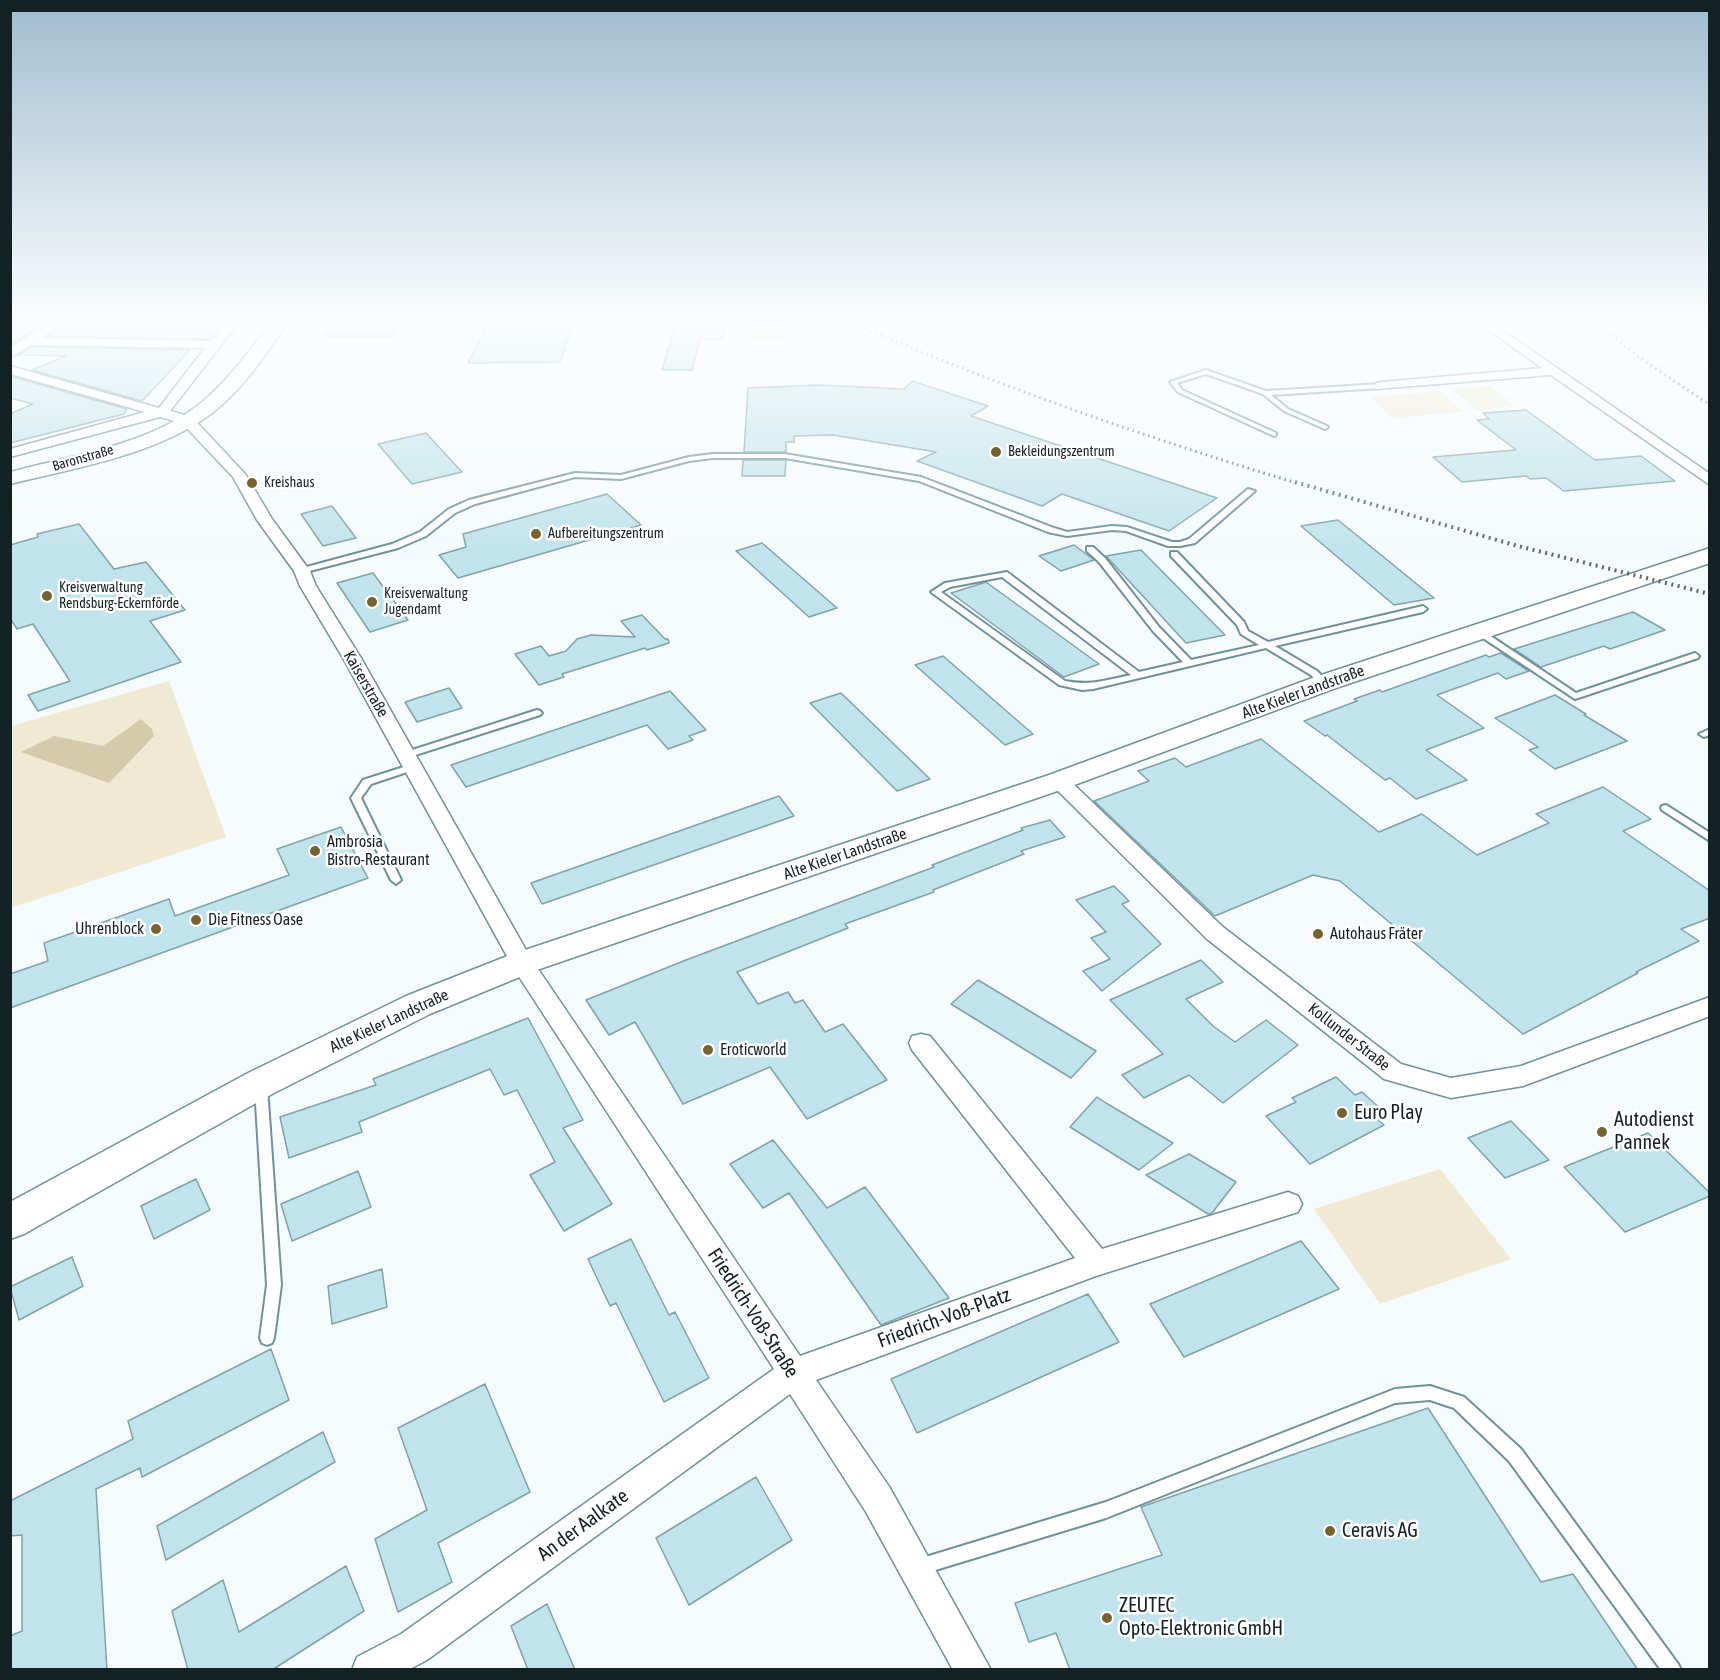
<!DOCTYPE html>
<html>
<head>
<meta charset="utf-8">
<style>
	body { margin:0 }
	#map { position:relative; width:1720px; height:1680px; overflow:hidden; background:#f5fbfd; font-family:"Asap Condensed",sans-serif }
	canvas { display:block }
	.frame { position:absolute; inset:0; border:12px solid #152225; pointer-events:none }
</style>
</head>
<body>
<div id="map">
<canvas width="1720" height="1680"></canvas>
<div class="frame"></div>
</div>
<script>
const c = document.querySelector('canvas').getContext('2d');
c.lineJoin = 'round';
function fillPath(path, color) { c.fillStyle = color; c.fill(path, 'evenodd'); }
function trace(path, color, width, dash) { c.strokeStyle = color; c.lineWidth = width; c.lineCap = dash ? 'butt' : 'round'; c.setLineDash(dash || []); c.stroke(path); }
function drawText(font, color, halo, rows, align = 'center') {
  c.font = font + ' "Asap Condensed",sans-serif'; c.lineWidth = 5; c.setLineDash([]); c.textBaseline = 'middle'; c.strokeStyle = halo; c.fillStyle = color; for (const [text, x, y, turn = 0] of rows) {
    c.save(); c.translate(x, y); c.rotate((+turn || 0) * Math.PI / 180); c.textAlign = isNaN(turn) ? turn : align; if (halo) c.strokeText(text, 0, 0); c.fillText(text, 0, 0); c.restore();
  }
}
const green = new Path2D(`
	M747,318H790L789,340L746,341Z
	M1490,386L1515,406L1477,410L1451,389Z
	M1440,391L1463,412L1392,418L1370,397Z
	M169,681L226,837L11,908V726Z
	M1440,1169L1511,1259L1380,1304L1314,1209Z`);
const water = new Path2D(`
	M141,719L152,729L154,736L109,783L21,752L54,736L103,746Z`);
const building = new Path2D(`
	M27,318L50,319L10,345V325H18Z
	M74,318H226L207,339L48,336Z
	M336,318H404L393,336H323Z
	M490,318H576L560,362L468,363Z
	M677,318H725L723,339H700L692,370H662Z
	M32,347L190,350L142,401L32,370L66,356L18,355Z
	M13,377L127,409L124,414L10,443V414L33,404L10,398V378Z
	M912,381L988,406L971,416L1217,498L1169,531L1062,494L1042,506L917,461L936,452L833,435L794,436V442H786V452H744L748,388L819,385L904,389Z
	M1526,410L1595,460L1641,456L1675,481L1564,491L1546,478L1530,479L1526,476L1462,482L1433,457L1516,450L1477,420L1489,419L1483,413Z
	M426,433L462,472L412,484L378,444Z
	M743,460H786L785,476H742Z
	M607,494L641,525L458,578L439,555L466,547L463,534Z
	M332,506L356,538L323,546L301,514Z
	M1338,520L1434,598L1394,605L1301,526Z
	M79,524L114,569L146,562L185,610L150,621L181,662L38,711L28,695L70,681L33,624L17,629L10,618V545L38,537L37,534Z
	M762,543L837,608L809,617L736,551Z
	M1074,545L1094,560L1061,571L1039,556Z
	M1141,550L1225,635L1186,643L1106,556Z
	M373,573L408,620L370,632L337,583Z
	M986,582L1099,664L1064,677L951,593Z
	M1633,612L1665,630L1610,649L1604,646L1541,667L1514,649Z
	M642,615L665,639H668L669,643L647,650L645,648L562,674L564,677L539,685L515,654L541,646L549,656L566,651L577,639L591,635L635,637L621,621Z
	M1501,653L1529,671L1506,679L1498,673L1437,695L1484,728L1426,750L1467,780L1416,799L1390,778L1385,780L1327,735L1325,736L1304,721L1357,701L1354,699L1380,690L1382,692L1486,655L1489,657Z
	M943,656L1033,734L1005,745L915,665Z
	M449,688L462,708L417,722L405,702Z
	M670,691L706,730L689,736L693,740L668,749L647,725L466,787L451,765Z
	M841,693L930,779L897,791L810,703Z
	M1555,695L1586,714L1584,715L1627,741L1555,769L1529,750L1538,747L1495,718Z
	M1261,739L1379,832L1422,814L1477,855L1549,823L1536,814L1603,787L1651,819L1623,831L1710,891V918L1681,929L1699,941L1636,972L1638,973L1523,1034L1340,881L1313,875L1215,916L1094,801L1149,781L1138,771L1175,758L1186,767Z
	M779,796L794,816L542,904L531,883Z
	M1050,820L1065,837L1021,851L1024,854L933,890L934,892L845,924L848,928L737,972L758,1004L788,992L795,1003L803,1000L825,1032L843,1024L887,1080L807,1119L770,1067L683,1104L635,1022L609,1035L586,1000L686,960L934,867L932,865L1023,830L1021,828Z
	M341,827L368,878L10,1008V974L48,961L44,943L169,899L175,916L289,875L277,849Z
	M1114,886L1129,901L1122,904L1161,944L1102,991L1083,971L1110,959L1091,938L1106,932L1076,900Z
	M1201,960L1223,982L1186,999L1213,1026L1235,1042L1266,1020L1298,1045L1223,1103L1189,1075L1144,1098L1122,1075L1163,1054L1110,1000Z
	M978,980L1096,1051L1071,1078L951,1004Z
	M528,1018L583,1120L563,1128L612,1204L564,1231L530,1175L555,1162L517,1090L504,1095L490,1069L359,1122L362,1132L289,1158L280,1117L376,1085L373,1079Z
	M1336,1077L1355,1095L1362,1092L1383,1111L1374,1116L1384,1125L1310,1164L1266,1116L1296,1102L1292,1098Z
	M1097,1097L1106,1103L1173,1143L1139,1170L1070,1127Z
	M1511,1121L1549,1160L1505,1178L1468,1138Z
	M1648,1133L1710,1193V1196L1625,1232L1564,1167Z
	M773,1140L827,1208L865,1187L949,1298L881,1325L789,1193L763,1208L730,1164Z
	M1189,1154L1236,1182L1212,1213L1208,1214L1146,1175Z
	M358,1171L371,1207L292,1241L281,1204Z
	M196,1179L210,1210L154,1239L141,1206Z
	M631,1239L669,1315L675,1312L709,1378L664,1402L616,1303L610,1306L588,1259Z
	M1301,1241L1339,1289L1184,1357L1150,1304Z
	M72,1257L83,1286L19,1320L10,1287Z
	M382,1269L387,1307L332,1324L328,1286Z
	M1088,1294L1119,1342L917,1433L891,1379Z
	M271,1349L289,1400L142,1477L140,1468L96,1489L107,1670H10V1636L22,1631V1535L10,1536V1501L133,1439L128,1421Z
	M485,1384L530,1492L438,1543L452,1582L398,1612L375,1539L427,1510L398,1428Z
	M1428,1408L1541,1582L1573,1574L1638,1670H1070L1056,1633L1029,1642L1015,1603L1162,1555L1141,1507Z
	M323,1432L335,1462L166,1560L157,1526Z
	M756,1477L792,1540L689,1605L656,1538Z
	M346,1566L364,1611L272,1670H188L172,1611L223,1580L239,1632Z
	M547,1604L575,1670H528L511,1626Z`);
const lane = new Path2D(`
	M1206,370L1266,391L1381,384L1384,386L1381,388L1271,395L1288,409L1327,426L1328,427L1325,429L1284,411L1263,394L1206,374L1177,383L1182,390L1276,433V435L1274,436L1178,392L1170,382Z
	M713,454H785L921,477L1054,528L1067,532L1112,526L1127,527L1172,542H1180L1189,539L1248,489L1255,491L1195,543L1180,546H1168L1126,531L1112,530L1067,536L1048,532L919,481L785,458H713L689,461L621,479L575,477L475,504L455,513L426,536L398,548L302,573L298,571L299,569L392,544L420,532L449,509L469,500L575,473L621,475L689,457Z
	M1087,547H1093L1105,558L1159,627L1191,660L1259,645L1241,634L1237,625L1171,556V552H1177L1244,622L1248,631L1268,642L1423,606L1427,609L1423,612L1275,646L1317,671L1329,683L1324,686L1321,685L1311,675L1266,648L1093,689L1082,690L1059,685L931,592L945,583L1007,572L1139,672L1183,662L1153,631L1099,562L1087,551ZM1002,577L1131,675C1107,680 1090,686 1065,681L941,592L950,587Z
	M1480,629L1576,693L1692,654L1695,653L1699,656L1698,658L1575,699L1477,634L1476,632Z
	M537,710L540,711L542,713L540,715L409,757H403L401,755L403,753Z
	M1710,729V735L1704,737L1699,734Z
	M413,764L416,765L418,767L416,769L371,784L361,798L401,880L396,884L391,880L351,798L363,780Z
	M1666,805L1710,833V841L1662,810L1661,808L1662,806Z
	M261,1082L265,1083L267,1087L281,1285L274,1338L272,1343L267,1345L262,1343L260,1338L267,1285L255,1087L257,1083Z
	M1430,1386L1464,1397L1521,1449L1678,1664L1681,1670H1661L1509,1461L1454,1408L1430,1400L1395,1403L1106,1518L919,1575L913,1573L911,1567L913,1561L919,1559L1106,1502L1395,1389Z`);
const street = new Path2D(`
	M55,318H68L42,338L211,341L230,318H242L170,411L192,417L246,475L272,519L310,571L316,586L361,658L530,957L800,1356L1075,1258L912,1050L909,1043L912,1036L921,1034L930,1036L1102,1249L1288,1192L1298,1196L1302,1204L1298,1212L1096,1276L816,1380L890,1488L991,1670H953L866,1512L790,1394L427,1660L408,1670H352L357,1657L401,1634L774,1369L514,969L343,658L300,586L294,571L257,520L233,477L182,423L160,417L10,457V449L145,412L10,374V366L159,408L205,348L31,345L10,358V348Z
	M1472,318H1485L1710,474V485L1551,375L1376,389L1375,386L1376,383L1381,382L1542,368Z
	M1059,775L1066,777L1223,927L1401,1064L1451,1078L1521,1066L1710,997V1016L1523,1086L1451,1098L1384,1079L1207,939L1052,785L1049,781L1052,777Z`);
const secondary = new Path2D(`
	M275,318H291C269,350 244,389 212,413C156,455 78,467 10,484V472C77,454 158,444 210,395C235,372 254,344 275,318Z
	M1710,548V563L1333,689L1069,787L534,971L430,1014L274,1093L24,1234L10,1239V1202L248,1073L406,996L510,955L1049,775L1315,677Z`);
const railFar1 = new Path2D(`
	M840,318C990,383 1144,437 1300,484
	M1590,318L1643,360L1710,405`);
const rail = new Path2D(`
	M1295,482L1518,546L1710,594`);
const markers = [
	[996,452,6,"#756432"],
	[252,483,6,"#756432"],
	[536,534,6,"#756432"],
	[47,596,6,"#756432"],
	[372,602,6,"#756432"],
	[315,851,6,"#756432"],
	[196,920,6,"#756432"],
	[156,929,6,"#756432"],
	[1318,934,6,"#756432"],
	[708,1050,6,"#756432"],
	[1342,1113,6,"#756432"],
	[1602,1132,6,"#756432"],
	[1330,1531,6,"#756432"],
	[1107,1618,6,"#756432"]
];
const farPoinames = [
	["Bekleidungszentrum",1008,452],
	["Kreishaus",264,483],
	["Aufbereitungszentrum",548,534],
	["Kreisverwaltung",59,588],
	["Rendsburg-Eckernförde",59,604],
	["Kreisverwaltung",384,594],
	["Jugendamt",384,610]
];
const farStreetnames = [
	["Baronstraße",83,458,-16]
];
const streetNames = [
	["Kaiserstraße",366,684,60],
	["Alte Kieler Landstraße",1303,692,-20],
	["Alte Kieler Landstraße",845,854,-19],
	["Alte Kieler Landstraße",389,1021,-25],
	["Kollunder Straße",1349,1037,38]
];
const poiNames = [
	["Ambrosia",327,842],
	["Bistro-Restaurant",327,860],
	["Die Fitness Oase",208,920],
	["Uhrenblock",144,929,"right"],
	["Autohaus Fräter",1330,934],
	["Eroticworld",720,1050]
];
const nearPoinames = [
	["Euro Play",1354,1113],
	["Autodienst",1614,1120],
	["Pannek",1614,1143],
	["Ceravis AG",1342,1531],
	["ZEUTEC",1119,1606],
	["Opto-Elektronic GmbH",1119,1629]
];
const nearStreetnames = [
	["Friedrich-Voß-Straße",753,1313,57],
	["Friedrich-Voß-Platz",944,1318,-20],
	["An der Aalkate",583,1525,-36]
];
fillPath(green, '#f0e9d4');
fillPath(water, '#d5caac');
fillPath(building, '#c1e3eb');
trace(building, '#81a2a9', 1.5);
trace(lane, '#719198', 4);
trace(street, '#719198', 3);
trace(secondary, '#719198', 3);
fillPath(lane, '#fff');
fillPath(street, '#fff');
fillPath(secondary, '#fff');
trace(railFar1, '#5c6769', 3, [1.5, 4]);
trace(rail, '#5c6769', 4, [2, 4.5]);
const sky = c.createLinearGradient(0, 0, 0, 553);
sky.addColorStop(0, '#a0bdd0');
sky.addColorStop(0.58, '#fafdfe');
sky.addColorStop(1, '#fafdfe00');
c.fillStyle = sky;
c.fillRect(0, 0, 1720, 553);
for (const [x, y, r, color] of markers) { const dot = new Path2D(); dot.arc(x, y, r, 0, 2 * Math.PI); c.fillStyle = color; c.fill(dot); trace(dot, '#fff', 2); }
drawText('14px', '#152225', '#fff', farPoinames, 'left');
drawText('14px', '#152225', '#fff', farStreetnames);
drawText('16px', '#152225', '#fff', streetNames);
drawText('16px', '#152225', '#fff', poiNames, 'left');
drawText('20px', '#152225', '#fff', nearPoinames, 'left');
drawText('20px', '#152225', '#fff', nearStreetnames);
</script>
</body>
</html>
